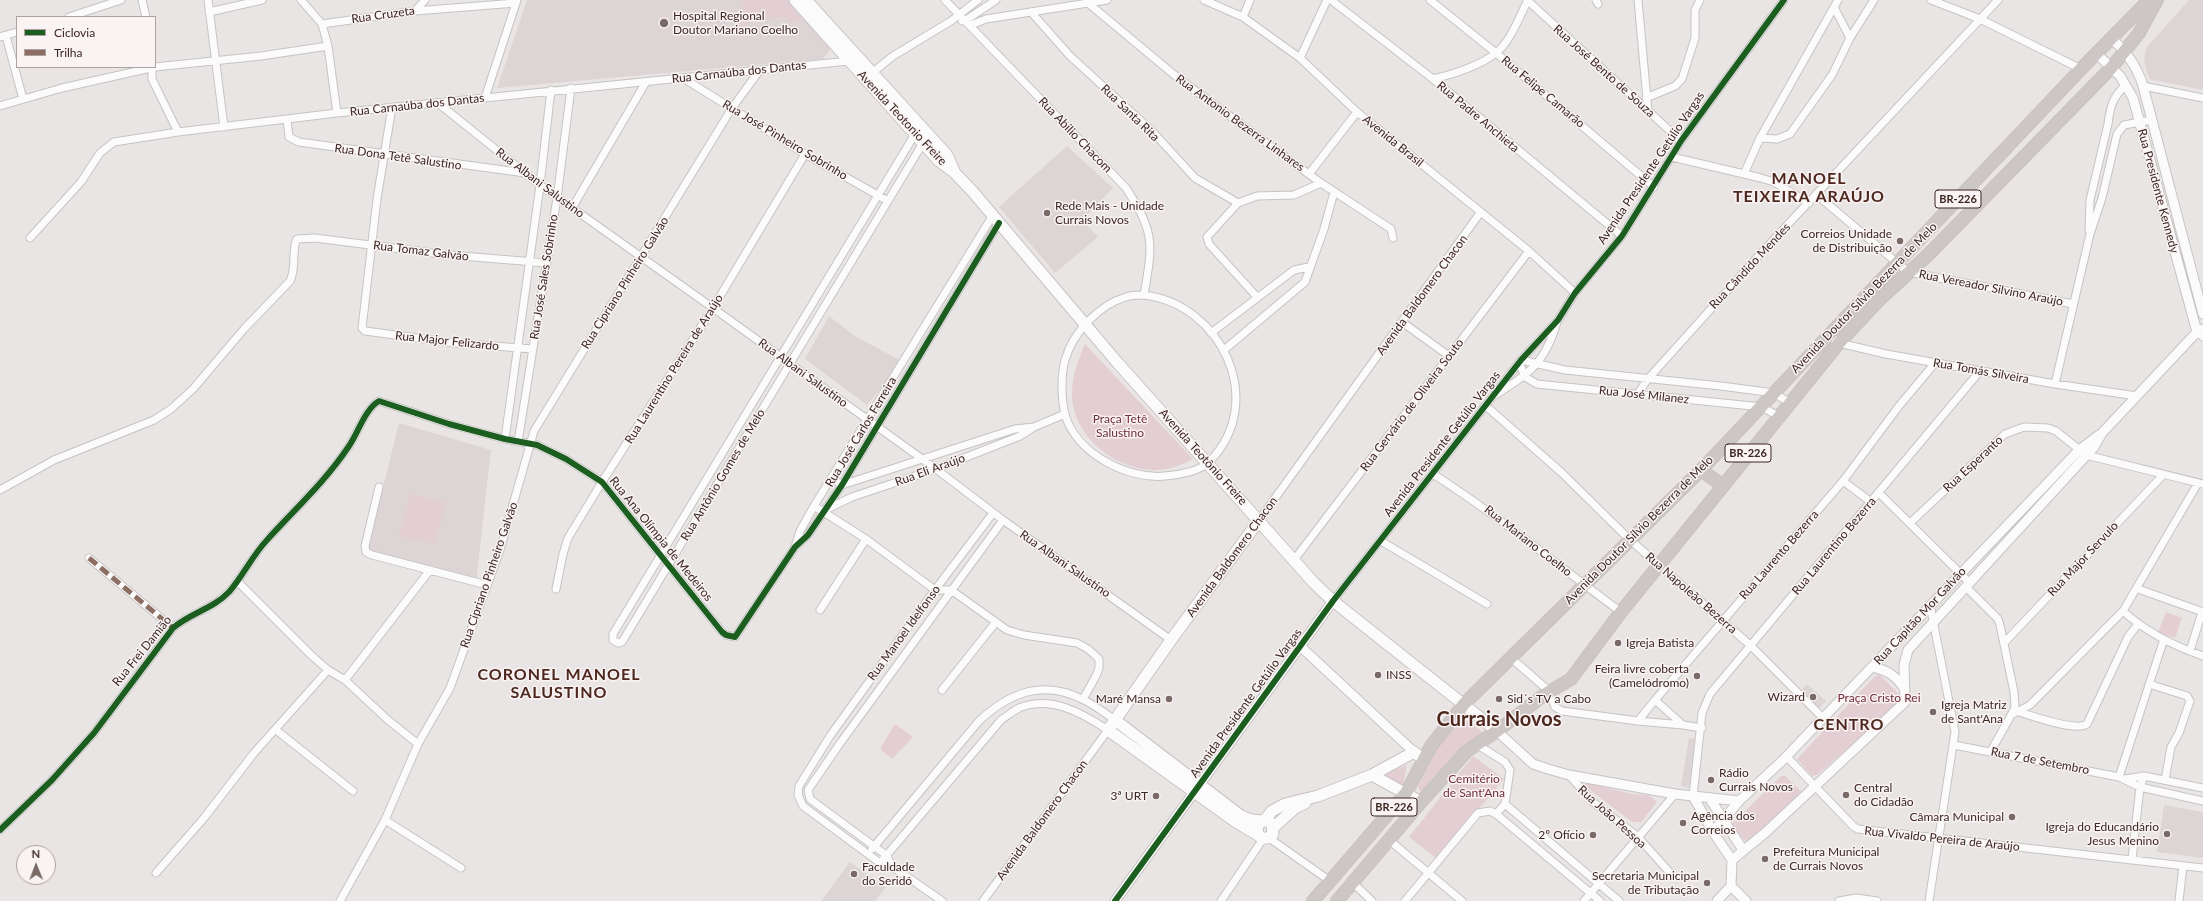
<!DOCTYPE html>
<html>
<head>
<meta charset="utf-8">
<style>
	body { margin:0 }
	#map { position:relative; width:2203px; height:901px; overflow:hidden; background:#eae5e5; font-family:Lato,sans-serif }
	canvas { display:block }
	.legend { position:absolute; left:16px; top:16px; width:140px; height:52px; box-sizing:border-box; background:#f9f3f3; border:1px solid #aea1a0; margin:0; padding:5px 7px; list-style:none; font-size:12px; color:#3d2723 }
	.legend li { display:flex; align-items:center; gap:8px; height:20px }
	.legend b { width:20px; border:1px solid #aea1a0 }
	.north { position:absolute; left:16px; top:845px; width:40px; height:40px; box-sizing:border-box; background:#f9f3f3; border:1px solid #aea1a0; border-radius:50%; rotate:359deg; font-size:11px; font-weight:700; line-height:16px; text-align:center; color:#3d2723 }
	.north::after { content:''; display:block; margin:auto; width:14px; height:18px; background:#7a6a67; clip-path:polygon(50% 0,100% 100%,50% 72%,0 100%) }
</style>
</head>
<body>
<div id="map">
<canvas width="2203" height="901"></canvas>
<ul class="legend">
<li><b style="height:5px;background:#1b5e20"></b>Ciclovia</li>
<li><b style="height:5px;background:#8d6e63"></b>Trilha</li>
</ul>
<div class="north">N</div>
</div>
<script>
const c = document.querySelector('canvas').getContext('2d');
c.lineJoin = 'round';
function fillPath(path, color) { c.fillStyle = color; c.fill(path, 'evenodd'); }
function trace(path, color, width, dash) { c.strokeStyle = color; c.lineWidth = width; c.lineCap = dash ? 'butt' : 'round'; c.setLineDash(dash || []); c.stroke(path); }
function drawText(font, color, halo, rows, align = 'center') {
  c.font = font + ' Lato,sans-serif'; c.lineWidth = 3; c.setLineDash([]); c.textBaseline = 'middle'; c.strokeStyle = halo; c.fillStyle = color; for (const [text, x, y, turn = 0] of rows) {
    c.save(); c.translate(x, y); c.rotate((+turn || 0) * Math.PI / 180); c.textAlign = isNaN(turn) ? turn : align; if (halo) c.strokeText(text, 0, 0); c.fillText(text, 0, 0); c.restore();
  }
}
const built = new Path2D(`
	M527,0H789L829,45L830,50L823,59L497,88Z
	M2189,0H2203V90L2149,79L2144,61L2146,48Z
	M1067,146L1113,188L1082,220L1098,237L1055,273L999,207Z
	M829,316L856,337L904,362L867,405L805,359Z
	M399,423L491,450L476,582L366,556Z
	M1807,684L1826,701L1818,709L1799,693Z
	M1689,738L1696,739L1689,788L1681,786Z
	M2164,805L2203,812V858L2157,852Z
	M850,862L886,887L875,901H821Z`);
const green = new Path2D(`
	M742,0H786L802,19L793,23L786,17L751,21L746,28L740,29L737,21L743,10Z
	M1085,344L1193,459C1181,465 1167,471 1152,470C1113,468 1072,435 1072,394C1072,376 1078,360 1085,344Z
	M410,494L446,502L435,544L399,536Z
	M2166,612L2182,618L2175,638L2158,632Z
	M1880,675L1902,697V700L1817,775L1812,776L1797,759L1875,676Z
	M1464,718L1485,734L1464,744L1425,791H1420L1418,787C1428,768 1444,725 1464,718Z
	M895,724L913,737L892,759L880,749Z
	M1473,756L1504,779L1437,859L1409,837Z
	M1407,765L1403,786L1383,774Z
	M1781,776H1785L1802,792L1750,842H1746L1731,825Z
	M1588,783L1632,794L1649,795L1657,802L1641,822H1632L1586,787V784Z`);
const minor = new Path2D(`
	M142,0L146,17
	M208,0L224,127
	M301,0L322,24L328,46L337,113
	M945,0L1126,188C1155,233 1153,243 1144,295
	M1204,0L1243,17L1300,58L1357,112L1529,251L1575,293
	M1331,0L1433,79L1622,236
	M1430,0L1496,53L1654,187
	M1527,0L1681,141
	M1596,0L1598,4
	M1638,0L1648,111
	M1931,0L1980,19L2081,69
	M1088,3L1178,78L1321,183L1391,229L1393,238
	M1834,7L1850,38
	M415,11L425,0
	M209,12L262,0
	M1031,12L1070,56L1152,131L1195,178L1238,203
	M69,17L121,0
	M1243,17L1250,0
	M962,21L966,20L996,0
	M322,24L415,11L516,3
	M971,25L986,19L1107,0
	M6,36L23,99
	M0,37L17,32
	M1300,58L1327,0
	M152,67V79L178,132
	M155,67L261,56L328,46
	M872,73L893,56L951,21L978,0
	M683,78L805,154L888,201
	M1433,79C1454,74 1478,67 1496,53C1511,41 1519,17 1528,0
	M2143,86L2203,98
	M485,98L517,0
	M1646,98L1675,86L1682,79L1695,38V10L1700,0
	M438,103L540,185L713,308L936,469L1003,520L1171,640
	M0,106L62,88L155,67
	M392,107L377,199L362,328L365,331L455,343L533,349
	M287,120L289,137L299,142L525,173
	M915,134L613,634V640L618,643L622,642L923,143
	M1760,138L1777,139L1790,134L1832,75L1850,38L1874,0
	M1672,157L1761,178L1774,182L1809,203
	M1309,174L1357,112
	M1744,174L1760,138L1838,0
	M1817,195L1908,272L2073,304
	M572,208L646,82
	M2089,230L2090,200L2108,124C2110,107 2113,96 2126,85
	M30,238L81,182L100,153L114,142L178,132L337,113L849,61
	M1144,295C1221,304 1268,401 1210,461C1201,471 1179,475 1165,476C1128,480 1075,453 1065,414C1061,398 1061,375 1065,360C1073,332 1099,305 1126,297C1131,295 1138,295 1144,295Z
	M1257,297L1209,244L1207,237L1238,203L1257,196L1294,195L1321,183
	M1402,322L1449,356
	M2197,332L2203,337
	M1211,333L1294,270L1309,267
	M1829,335L1839,343L1886,354L2055,384L2137,396
	M1224,350L1305,282L1324,229L1334,192
	M1521,360L1565,370L1721,386L1774,393L1790,403
	M1519,362L1525,377L1537,384L1762,407L1778,416
	M2055,384L2090,234L2102,198L2117,134L2124,125L2151,120
	M1495,395C1530,373 1545,363 1557,322
	M1637,395L1647,380L1763,251L1998,0
	M1486,406L1562,473L1629,539L1750,645L1823,718
	M505,439L540,185L551,90
	M518,442L557,198L571,88
	M1433,474C1499,516 1558,566 1621,612
	M831,478L842,485L1015,429L1034,427
	M1843,481L1871,502
	M379,487L365,546L366,552L372,555L487,585
	M0,490L54,460L154,420L171,409L193,389L244,329L290,281C297,268 291,249 297,239L315,238L449,255L547,263
	M1879,493L1970,583
	M814,506L866,539L935,590H951L1007,630L1024,635L1077,643L1088,649L1099,659V668L1096,676L1083,699
	M827,509L852,497L936,469L1020,436L1034,427L1065,414
	M1260,519L1480,213
	M1910,523L2005,434L2024,427L2048,428L2056,431L2086,455L2203,484
	M1381,541L1487,604
	M795,547L800,531L814,506L993,215
	M89,558L173,628
	M1294,560L1529,251
	M237,581L311,655L328,670L345,680L388,720L418,744
	M1966,587L1998,619L2000,625L2014,692L2015,708L1991,751
	M556,589L563,554L568,538L602,482L713,308L805,154
	M2138,589L2203,612
	M1333,601L1521,360L1558,320L1575,293L1622,236L1681,141L1784,0
	M820,610L866,539
	M2123,611C2146,632 2174,646 2203,656
	M2004,643L2163,475
	M2190,651L2202,612
	M1510,657L1549,691L1555,707L1562,711L1638,721L1683,725
	M345,680L430,570
	M2149,684L2187,696L2190,701L2179,733L2171,747L2165,780
	M942,690L996,622
	M2019,712C2033,716 2075,732 2087,724L2128,637L2138,624
	M2013,714L2030,705L2123,611L2198,483
	M1638,721L1655,700
	M1702,728L1683,725L1655,700L1843,481L1899,406L1935,363
	M276,730L353,791
	M1476,744L1505,762L1510,770L1505,804L1496,814L1600,901
	M1954,745L2119,777L2140,787L2203,801
	M1787,757L1854,827L1858,829L2203,868
	M1569,775L1594,803L1637,836L1672,875
	M2119,777L2164,639
	M2125,779L2144,776L2203,788
	M1693,796L1702,713L1710,694L1980,371
	M1505,804L1619,901
	M385,820L461,868
	M0,830L52,780L94,733L173,628C190,613 213,609 229,592C243,576 252,556 267,540C295,509 325,482 349,446C358,433 365,409 379,401L449,424L505,439L537,445L566,459L602,482L722,632L726,635L735,637L795,547L808,535L842,485L999,223
	M1269,838L1330,881
	M1389,840L1462,901
	M872,849L979,721C1010,692 1044,679 1084,700C1094,705 1105,713 1115,720
	M2132,859L2140,787L2144,776
	M880,863L1001,720C1007,716 1013,711 1019,708C1051,695 1082,713 1108,730L983,901
	M893,867L886,855L810,799L808,790L841,742L1003,520
	M156,873L204,818L254,753L328,670
	M1353,883L1372,901
	M340,901L385,820L418,744L450,688L500,550L534,431L732,108L760,70
	M942,901L893,867L880,863L803,806L798,795L799,786L830,736L935,590L993,513
	M1221,901L1263,839
	M1405,901L1478,813L1490,811L1496,814
	M1584,901L1675,794
	M1839,901L1856,898L1877,901
	M1929,901L1955,732L1930,605
	M2179,901L2183,866`);
const tertiary = new Path2D(`
	M2111,38C2127,52 2137,66 2143,86L2203,314
	M2097,54L2120,76L2133,98L2197,332
	M1301,647L1414,752
	M1872,667C1887,670 1897,676 1905,690
	M1497,731L1533,764L1548,769L1569,775L1675,794L1739,801
	M1693,796L1713,832L1732,860
	M1710,799L1743,850
	M1713,832L1739,801L1783,760L2079,450L2099,435
	M1731,886L1732,860L1765,833L1905,702L1904,665L1908,650L2094,447L2102,433L2197,332L2203,329
	M1731,886L1746,901
	M1115,901L1333,601
	M1717,901L1731,886`);
const secondary = new Path2D(`
	M795,0L939,161L954,172L973,192L1116,361L1314,583L1333,601L1497,731
	M806,0L947,155L954,171
	M1115,720L1241,816C1253,822 1257,820 1268,821L1272,824L1273,834C1268,839 1263,840 1258,835L1257,826L1260,823
	M1372,775L1421,802
	M1264,821L1272,811L1285,804L1318,796L1372,775L1414,752L1424,760
	M1274,827L1295,808L1305,803
	M1258,835L1236,822L1108,730L1171,640L1260,519`);
const trunk = new Path2D(`
	M1701,470L1722,485
	M1313,901L1406,793L1431,746L1464,704L1701,470L2081,69L2149,0
	M1337,901L1421,802L1467,751L1497,731L1544,695L1571,679L1621,612L1839,343L1879,300L1928,255L2112,67L2139,33L2157,0`);
const quiet = new Path2D(`
	M89,558L173,628`);
const cycleway = new Path2D(`
	M0,830L52,780L94,733L173,628C190,613 213,609 229,592C243,576 252,556 267,540C295,509 325,482 349,446C358,433 365,409 379,401L449,424L505,439L537,445L566,459L602,482L722,632L726,635L735,637L795,547L808,535L842,485L999,223
	M1115,901L1333,601L1521,360L1558,320L1575,293L1622,236L1681,141L1784,0`);
const markers = [
	[664,23,5,"#7a6a67"],
	[1047,213,4,"#7a6a67"],
	[1900,241,4,"#7a6a67"],
	[1618,643,4,"#7a6a67"],
	[1378,675,4,"#7a6a67"],
	[1697,676,4,"#7a6a67"],
	[1813,697,4,"#7a6a67"],
	[1169,699,4,"#7a6a67"],
	[1499,699,4,"#7a6a67"],
	[1933,712,4,"#7a6a67"],
	[1711,780,4,"#7a6a67"],
	[1846,795,4,"#7a6a67"],
	[1156,796,4,"#7a6a67"],
	[2012,817,4,"#7a6a67"],
	[1683,823,4,"#7a6a67"],
	[2167,834,4,"#7a6a67"],
	[1593,835,4,"#7a6a67"],
	[1765,859,4,"#7a6a67"],
	[854,874,4,"#7a6a67"],
	[1707,883,4,"#7a6a67"]
];
const shields = [
	[1958,199,46],
	[1748,453,46],
	[1394,807,46]
];
const shieldNames = [
	["BR-226",1958,199],
	["BR-226",1748,453],
	["BR-226",1394,807]
];
const streetNames = [
	["Rua Cruzeta",383,15,-8],
	["Rua José Bento de Souza",1604,71,42],
	["Rua Carnaúba dos Dantas",739,72,-6],
	["Rua Felipe Camarão",1543,92,40],
	["Rua Carnaúba dos Dantas",417,105,-6],
	["Rua Santa Rita",1130,113,44],
	["Rua Padre Anchieta",1478,117,40],
	["Avenida Teotonio Freire",902,118,47],
	["Rua Antonio Bezerra Linhares",1240,123,36],
	["Rua Abílio Chacom",1075,135,46],
	["Rua José Pinheiro Sobrinho",785,140,31],
	["Avenida Brasil",1393,141,39],
	["Rua Dona Tetê Salustino",398,157,8],
	["Avenida Presidente Getúlio Vargas",1651,168,-56],
	["Rua Albani Salustino",540,183,37],
	["Rua Presidente Kennedy",2158,191,75],
	["Rua Tomaz Galvão",421,251,7],
	["Rua Cândido Mendes",1750,266,-47],
	["Rua José Sales Sobrinho",544,277,-81],
	["Rua Cipriano Pinheiro Galvão",625,283,-58],
	["Rua Vereador Silvino Araújo",1991,288,11],
	["Avenida Baldomero Chacon",1422,295,-54],
	["Avenida Doutor Sílvio Bezerra de Melo",1864,298,-46],
	["Rua Major Felizardo",447,341,6],
	["Rua Laurentino Pereira de Araújo",674,369,-58],
	["Rua Tomás Silveira",1981,371,10],
	["Rua Albani Salustino",803,373,36],
	["Rua José Milanez",1644,395,6],
	["Rua Gervário de Oliveira Souto",1412,405,-53],
	["Rua José Carlos Ferreira",861,432,-59],
	["Avenida Presidente Getúlio Vargas",1442,444,-52],
	["Avenida Teotônio Freire",1203,457,48],
	["Rua Esperanto",1973,464,-43],
	["Rua Eli Araújo",930,470,-20],
	["Rua Antônio Gomes de Melo",723,475,-59],
	["Avenida Doutor Sílvio Bezerra de Melo",1639,530,-45],
	["Rua Ana Olímpia de Medeiros",661,539,51],
	["Rua Mariano Coelho",1528,541,38],
	["Rua Laurentino Bezerra",1834,546,-50],
	["Rua Laurento Bezerra",1779,555,-49],
	["Avenida Baldomero Chacon",1232,557,-54],
	["Rua Major Servulo",2083,559,-47],
	["Rua Albani Salustino",1065,564,35],
	["Rua Cipriano Pinheiro Galvão",489,575,-71],
	["Rua Napoleão Bezerra",1691,593,41],
	["Rua Capitão Mor Galvão",1920,616,-47],
	["Rua Manoel Idelfonso",904,633,-54],
	["Rua Frei Damião",142,651,-51],
	["Avenida Presidente Getúlio Vargas",1246,703,-54],
	["Rua 7 de Setembro",2040,761,11],
	["Rua João Pessoa",1612,817,42],
	["Avenida Baldomero Chacon",1042,820,-54],
	["Rua Vivaldo Pereira de Araújo",1942,839,6]
];
const poiNames = [
	["Hospital Regional",673,16],
	["Doutor Mariano Coelho",673,30],
	["Rede Mais - Unidade",1055,206],
	["Currais Novos",1055,220],
	["Correios Unidade",1892,234,"right"],
	["de Distribuição",1892,248,"right"],
	["Igreja Batista",1626,643],
	["Feira livre coberta",1689,669,"right"],
	["(Camelódromo)",1689,683,"right"],
	["INSS",1386,675],
	["Wizard",1805,697,"right"],
	["Maré Mansa",1161,699,"right"],
	["Sid´s TV a Cabo",1507,699],
	["Igreja Matriz",1941,705],
	["de Sant'Ana",1941,719],
	["Rádio",1719,773],
	["Currais Novos",1719,787],
	["Central",1854,788],
	["do Cidadão",1854,802],
	["3ª URT",1148,796,"right"],
	["Agência dos",1691,816],
	["Correios",1691,830],
	["Câmara Municipal",2004,817,"right"],
	["Igreja do Educandário",2159,827,"right"],
	["Jesus Menino",2159,841,"right"],
	["2º Ofício",1585,835,"right"],
	["Prefeitura Municipal",1773,852],
	["de Currais Novos",1773,866],
	["Faculdade",862,867],
	["do Seridó",862,881],
	["Secretaria Municipal",1699,876,"right"],
	["de Tributação",1699,890,"right"]
];
const parkNames = [
	["Praça Tetê",1120,419],
	["Salustino",1120,433],
	["Praça Cristo Rei",1879,698],
	["Cemitério",1474,779],
	["de Sant'Ana",1474,793]
];
const districtNames = [
	["MANOEL",1809,179],
	["TEIXEIRA ARAÚJO",1809,197],
	["CORONEL MANOEL",559,675],
	["SALUSTINO",559,693],
	["CENTRO",1849,725]
];
const townNames = [
	["Currais Novos",1499,720]
];
fillPath(built, '#ddd5d5');
fillPath(green, '#e3ced4');
trace(minor, '#c7c3c3', 9);
trace(tertiary, '#c7c3c3', 11);
trace(secondary, '#c9c3c2', 13);
trace(trunk, '#cac2c1', 14);
trace(minor, '#fcfbfb', 7);
trace(tertiary, '#fcfbfb', 9);
trace(secondary, '#fcfbfb', 11);
trace(trunk, '#ccc6c4', 12);
trace(quiet, '#8d6e63', 5, [10, 5]);
trace(cycleway, '#1b5e20', 6);
for (const [x, y, r, color] of markers) { const dot = new Path2D(); dot.arc(x, y, r, 0, 2 * Math.PI); c.fillStyle = color; c.fill(dot); trace(dot, '#f9f3f3', 1.5); }
for (const [x, y, w] of shields) { const box = new Path2D(); box.roundRect(x - w / 2, y - 9, w, 18, 3); c.fillStyle = '#f9f3f3'; c.fill(box); trace(box, '#3d2723', 1); }
drawText('bold 11px', '#3d2723', null, shieldNames);
drawText('12px', '#3d2723', '#f9f3f3', streetNames);
drawText('12px', '#3d2723', '#f9f3f3', poiNames, 'left');
drawText('12px', '#722e3b', '#f9f3f3', parkNames);
c.letterSpacing = '1px';
drawText('bold 16px', '#4e281f', '#f9f3f3', districtNames);
c.letterSpacing = '0px';
drawText('bold 20px', '#4e281f', '#f9f3f3', townNames);
</script>
</body>
</html>
